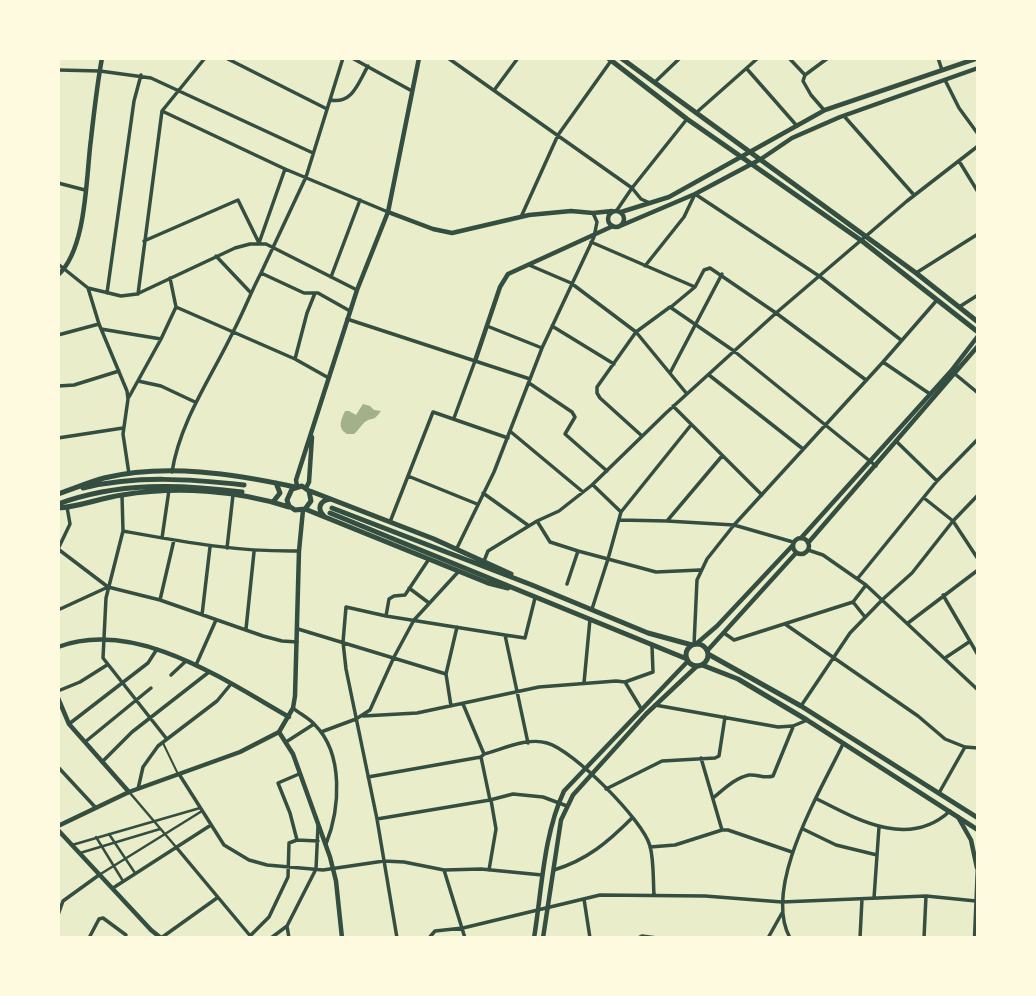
<!DOCTYPE html>
<html>
<head>
<meta charset="utf-8">
<style>
	body { margin:0 }
	#map { position:relative; width:1036px; height:996px; overflow:hidden; background:#e9edc9; font-family:"IBM Plex Serif",serif }
	canvas { display:block }
	.frame { position:absolute; inset:0; border:60px solid #fefae0; pointer-events:none }
</style>
</head>
<body>
<div id="map">
<canvas width="1036" height="996"></canvas>
<div class="frame"></div>
</div>
<script>
const c = document.querySelector('canvas').getContext('2d');
c.lineJoin = 'round';
function fillPath(path, color) { c.fillStyle = color; c.fill(path, 'evenodd'); }
function trace(path, color, width, dash) { c.strokeStyle = color; c.lineWidth = width; c.lineCap = dash ? 'butt' : 'round'; c.setLineDash(dash || []); c.stroke(path); }
const water = new Path2D(`
	M363,404L370,406L374,410L381,411C372,423 374,416 365,422C361,425 358,431 354,434H347C337,428 341,420 345,411H349L356,415Z`);
const service = new Path2D(`
	M163,743L177,772`);
const pedestrian = new Path2D(`
	M130,793L176,847
	M109,834L135,873
	M96,837L123,881
	M72,845L200,808
	M80,853L160,829
	M99,875L202,811`);
const minor = new Path2D(`
	M226,58L327,109
	M343,58L306,177L261,273L304,293H318L350,311
	M352,58L412,91
	M448,58L632,188L641,199L650,203
	M789,58L805,75
	M938,58L942,70
	M747,69L797,126
	M58,70L100,71L151,78L313,153
	M945,80L959,108L978,134
	M655,82L680,58
	M495,89L518,58
	M330,100C353,104 358,83 368,66
	M824,110L811,95L803,81L805,75L828,58
	M162,111L285,169L388,212
	M697,112L758,58
	M844,116L914,195
	M959,161L978,192
	M58,183L85,190
	M617,210L632,188L687,119
	M521,217L558,135L613,58
	M144,241L238,200L259,243
	M591,242L695,287
	M259,243L285,169
	M216,256L251,293
	M58,264L88,288L121,296L137,294L235,248L250,244H266L357,290
	M529,265L571,283L636,332L687,394
	M645,266L684,217L695,194L819,276L901,340
	M916,273L978,234
	M331,277L360,200
	M88,288L99,324L127,391L128,399L123,434L129,474
	M107,293L134,101L141,75
	M138,294L162,111L205,58
	M176,307L295,359L327,377
	M671,307L695,287L704,270L710,268L776,313L866,380
	M959,307L978,295
	M347,319L530,379
	M487,326L542,348
	M552,326L614,364
	M101,329L161,339
	M58,335L99,324
	M295,359L307,313L315,293
	M883,362L930,394
	M670,373L722,274
	M955,374L978,393
	M709,375L803,449
	M138,381L161,386L195,402
	M529,383L572,412L575,417L565,434L607,471
	M58,386L74,385L119,371
	M129,397L161,339L176,307L170,278
	M673,406L762,495
	M454,418L475,361
	M691,425L621,512L608,559L656,572L700,570
	M511,432L583,492
	M642,436L600,398L597,393V387L636,332L670,307L734,351L876,466
	M58,438L123,428
	M897,442L937,481
	M172,472C180,421 211,378 233,332C243,313 251,292 261,273
	M408,476L433,412L508,438
	M593,485L621,512
	M483,493L529,526
	M122,495L123,531L106,598L103,658L166,738
	M924,498L953,521L978,559
	M620,520L667,521L722,456
	M537,521L550,542L578,551L567,584
	M667,521L734,525L793,542
	M390,522L408,476L477,504
	M123,531C184,542 237,552 299,551
	M162,538L169,490
	M227,548L233,495
	M457,548L494,472L542,348L594,237L597,222L593,213
	M58,549L108,587L160,600L263,636L282,641L297,642
	M58,549L70,524L67,507
	M808,550L823,555L866,585L978,690
	M578,551L608,559L592,609
	M484,561L488,551L537,521L559,511L592,485L666,413L776,313L907,201L978,146
	M858,578L937,481L978,439
	M409,588L429,603
	M943,595L978,655
	M160,600L174,540
	M853,602L865,617
	M58,610L108,587
	M202,615L210,547
	M386,616L389,599L394,596L405,595L429,559
	M908,623L978,570
	M785,624L918,716L945,739L965,747L978,748
	M246,629L254,552
	M298,629L446,674
	M724,633L734,640L853,602L866,585
	M505,635L525,638L535,598
	M694,645L697,580L707,559L734,525L883,362L937,300
	M945,658L969,642
	M196,665L216,620
	M171,675L186,661
	M625,682L653,672L652,646
	M584,683L590,619
	M58,691L80,682L107,665
	M463,704L484,754
	M655,705L778,727L793,726L805,721
	M451,706L446,674L457,627
	M801,706L850,633L883,599L912,573L953,521L978,495
	M293,708C300,714 309,718 315,725C344,754 340,809 326,844
	M363,716L417,713L539,687L616,681L625,682L642,710
	M69,724L148,663L157,649
	M321,732L356,719L370,710L394,657L414,620L459,571
	M85,742L151,688
	M286,742L314,724
	M481,757L490,800
	M701,758L722,830
	M102,762L132,732L209,672
	M58,767L96,808
	M179,774L224,845L249,860L267,865L323,870L384,861L404,862L444,870L481,869L542,875
	M368,777L481,757L484,754C503,749 528,737 547,743C573,750 643,820 650,846C654,861 653,879 654,895
	M138,789L143,767L158,746L217,701L231,684
	M606,789L662,761L715,758L719,756L725,717
	M939,793L965,747
	M713,798C724,789 735,778 749,775C758,774 764,779 773,776L793,727
	M817,799C858,820 909,849 950,811
	M377,819L490,800L513,794L543,797L567,806
	M803,829L836,845L877,855
	M297,840L318,841
	M176,847L252,938
	M650,847L675,845L722,830H728L792,852
	M444,870L465,938
	M489,870L496,829L491,800
	M554,870C587,860 608,842 632,818
	M113,888L211,825
	M874,898L879,827
	M584,899L590,938
	M58,915L63,901L99,875
	M287,926L289,938
	M250,936L269,917L288,877L289,843L297,840L290,813L278,783L299,774
	M89,938L99,919L103,918L126,935
	M161,938L217,898
	M271,938L287,926L316,869L318,826
	M397,938L377,819L346,669L343,642L346,607L386,616L505,635L528,743
	M429,938L435,931L463,928L600,895L705,896L782,902L926,896L976,901
	M638,938L642,936L657,938
	M768,938L782,913
	M790,938C762,887 820,792 843,744
	M860,938L862,899
	M924,938L926,896`);
const tertiary = new Path2D(`
	M608 219a8 8 0 1 1 16 0a8 8 0 1 1-16 0Z
	M388,212L433,229L452,233L529,215L571,211L593,213L612,211
	M621,212L669,197L825,110L978,58
	M620,226L695,194L761,159L792,138L840,117L978,68
	M58,275C87,249 86,176 91,139C94,112 97,85 102,58
	M475,361L500,287L508,274L613,226
	M303,510L299,551L295,696L293,708L279,732L293,754L330,857L336,881L342,938
	M58,647C136,618 224,680 289,717
	M58,698L69,724L129,792
	M58,830L151,930L161,938`);
const secondary = new Path2D(`
	M297,486L296,480L357,290L388,212L419,58
	M306,488L309,482L312,437
	M793 546a8 8 0 1 1 16 0a8 8 0 1 1-16 0Z
	M801,538L951,371L978,336
	M808,543L978,346
	M696,644L717,626L793,545
	M707,651L796,553
	M958,817L971,840L977,868
	M58,826L129,792L240,752L279,732
	M534,938C542,890 543,836 564,791L688,661
	M543,938L561,820L573,795L646,714L697,666
	M975,938L978,865`);
const primary = new Path2D(`
	M608,58L687,119L862,241L978,332
	M621,58L916,273L978,322
	M83,488C137,475 190,479 244,485
	M310,491L434,539L511,574
	M58,494C73,489 89,482 104,478C166,463 235,474 295,487
	M273,502L280,493L276,483
	M58,504C118,482 179,484 242,492
	M58,508C79,507 100,498 122,495C177,486 236,490 289,507
	M332,508L532,585L648,633L692,645
	M305,509L311,501L309,491L302,486L292,489L287,500L289,506L295,510L305,509L488,583L508,588
	M330,513L687,659
	M324,516C317,509 319,501 330,499
	M686 655a11 11 0 1 1 22 0a11 11 0 1 1-22 0Z
	M708,654L801,706L978,818
	M702,665L738,679L807,720L978,830`);
fillPath(water, '#a3b18a');
trace(service, '#344e41', 2);
trace(pedestrian, '#344e41', 2.5);
trace(minor, '#344e41', 3.5);
trace(tertiary, '#344e41', 4.5);
trace(secondary, '#344e41', 4.5);
trace(primary, '#344e41', 5);
</script>
</body>
</html>
